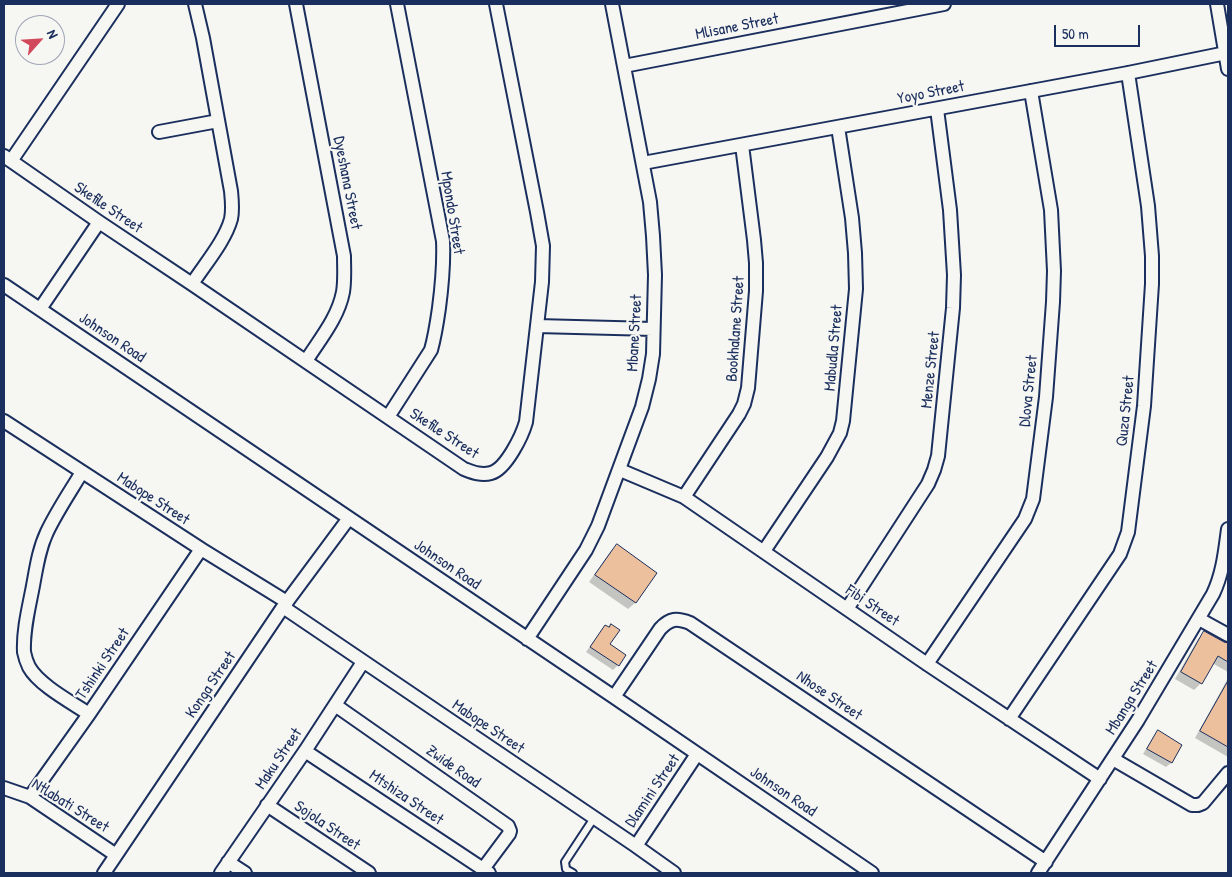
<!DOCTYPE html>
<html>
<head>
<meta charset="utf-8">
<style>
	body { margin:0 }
	#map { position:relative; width:1232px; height:877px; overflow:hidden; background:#f6f6f2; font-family:"Patrick Hand",sans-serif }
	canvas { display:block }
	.frame { position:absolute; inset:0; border:5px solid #1b2f5e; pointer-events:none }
	.north { position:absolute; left:15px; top:15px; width:50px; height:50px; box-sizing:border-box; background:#f6f6f2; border:1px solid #9ea6b7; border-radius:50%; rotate:64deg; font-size:14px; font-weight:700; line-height:20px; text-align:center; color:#1b2f5e }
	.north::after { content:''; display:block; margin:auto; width:18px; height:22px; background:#d1495b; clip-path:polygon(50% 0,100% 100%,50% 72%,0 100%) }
	.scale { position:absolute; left:1054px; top:25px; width:86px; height:22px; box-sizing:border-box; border:2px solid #1b2f5e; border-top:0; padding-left:6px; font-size:15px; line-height:18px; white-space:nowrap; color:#1b2f5e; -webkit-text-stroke:4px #f6f6f2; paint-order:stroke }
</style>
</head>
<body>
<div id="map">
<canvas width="1232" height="877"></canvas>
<div class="frame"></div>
<div class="north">N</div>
<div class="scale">50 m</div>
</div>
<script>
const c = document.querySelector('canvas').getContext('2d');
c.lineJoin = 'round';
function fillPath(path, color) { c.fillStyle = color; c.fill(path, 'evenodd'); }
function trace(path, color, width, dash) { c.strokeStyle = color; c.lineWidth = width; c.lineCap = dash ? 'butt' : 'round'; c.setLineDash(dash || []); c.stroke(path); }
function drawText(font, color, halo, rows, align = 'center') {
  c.font = font + ' "Patrick Hand",sans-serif'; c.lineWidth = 4.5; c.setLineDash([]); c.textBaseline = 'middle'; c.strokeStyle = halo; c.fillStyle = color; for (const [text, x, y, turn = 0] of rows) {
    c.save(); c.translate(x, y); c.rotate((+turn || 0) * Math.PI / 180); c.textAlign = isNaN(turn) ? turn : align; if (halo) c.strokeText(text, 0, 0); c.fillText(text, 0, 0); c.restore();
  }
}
const shadow = new Path2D(`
	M617,546L655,573L635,603L628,609L589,582L610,552Z
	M605,626L609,645L618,665L613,670L586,652L601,631Z
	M1204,633L1224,643L1228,644V672L1212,663L1201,683L1194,690L1175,679L1198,639Z
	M1228,678V757L1195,738Z
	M1158,732L1181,746L1171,763L1166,767L1143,754L1153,737Z`);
const building = new Path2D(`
	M617,544L657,573L636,603L595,575Z
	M611,624L620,630L610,644L626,655L619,666L590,647L605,625L609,627Z
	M1204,631L1224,642L1228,643V662L1218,656L1202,684L1181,672Z
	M1228,681V747L1200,731Z
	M1158,730L1182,745L1172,763L1147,749Z`);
const service = new Path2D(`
	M573,873L566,869L565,862L594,818`);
const minor = new Path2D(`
	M296,4L344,256C344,268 345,280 343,292C338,318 320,339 306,361
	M1217,4L1228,69
	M624,66L944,4
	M159,132L218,121
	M4,156L99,222L192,284L464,469C472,472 481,476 491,473C506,469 522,436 526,422L542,282L543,246L537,212L496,4
	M11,161L118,4
	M643,163L1128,73L1226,53
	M192,284C205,264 225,241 231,219C233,210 232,201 231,191L203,38L195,4
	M4,285L614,697L872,873
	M40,309L99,222
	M537,326L653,329
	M388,417L431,350C435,336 437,322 439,308C442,285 444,264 443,241L397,4
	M4,421L201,549L287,602
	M620,470L684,497L927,664L1100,779
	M82,472C70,492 57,511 47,532C38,551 36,571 32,591C28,611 23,632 24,652C25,657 27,663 29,667C39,685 71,702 89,714
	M684,497L739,414L744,404L748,388L756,291V263L754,240L742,145
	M764,551L827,457L840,433L843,421L856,289L855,253L852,218L838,127
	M283,607L636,846L674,873
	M847,609L928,484L934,470L938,456L953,308L954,275L950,210L937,109
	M1199,619L1228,635
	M527,639L586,550L598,526L642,407L649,379L653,354L655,275L653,236L650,202L612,4
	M927,664L1025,519L1033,499L1046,397L1053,302L1054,271L1051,210L1031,91
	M614,697L660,629C670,618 677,618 690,623L1046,862
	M335,705L508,826L510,831L509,834L483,869
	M1009,719L1120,554L1128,532L1144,406L1152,284V256L1148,206L1128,73
	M305,751L489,873
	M1113,759L1192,805H1198L1203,803L1228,773
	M4,788L30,797L116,855
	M30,797L89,714L201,549
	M267,805L369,873
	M636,846L697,754
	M228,862L245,873
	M104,873L283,607L349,518
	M221,873L305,751L363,662
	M1038,873L1138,720L1213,594C1223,573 1225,551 1228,529`);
const streetNames = [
	["Mlisane Street",737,27,-11],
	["Yoyo Street",931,93,-11],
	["Dyeshana Street",347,183,79],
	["Skefile Street",108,208,34],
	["Mpondo Street",452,213,81],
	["Bookhalane Street",736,329,-86],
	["Mbane Street",635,333,-87],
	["Johnson Road",112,338,34],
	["Mabudla Street",834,348,-85],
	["Menze Street",931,370,-84],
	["Dlova Street",1029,391,-84],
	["Quza Street",1126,411,-84],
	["Skefile Street",444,434,33],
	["Mabope Street",153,499,33],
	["Johnson Road",447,565,34],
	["Fibi Street",872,606,34],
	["Tshinki Street",103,664,-56],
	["Konga Street",211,685,-56],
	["Nhose Street",829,696,34],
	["Mbanga Street",1132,698,-58],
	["Mabope Street",488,727,34],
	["Maku Street",279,759,-56],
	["Zwide Road",453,767,35],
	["Dlamini Street",653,791,-56],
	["Johnson Road",783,792,34],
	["Mtshiza Street",406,798,34],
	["Ntlabati Street",70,806,32],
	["Sojola Street",327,826,34]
];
fillPath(shadow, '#0003');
fillPath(building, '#ecc09c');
trace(building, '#1b2f5e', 1);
trace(service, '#1b2f5e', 10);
trace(minor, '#1b2f5e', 16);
trace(service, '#f6f6f2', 6);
trace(minor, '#f6f6f2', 12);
drawText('16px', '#1b2f5e', '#f6f6f2', streetNames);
</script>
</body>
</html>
